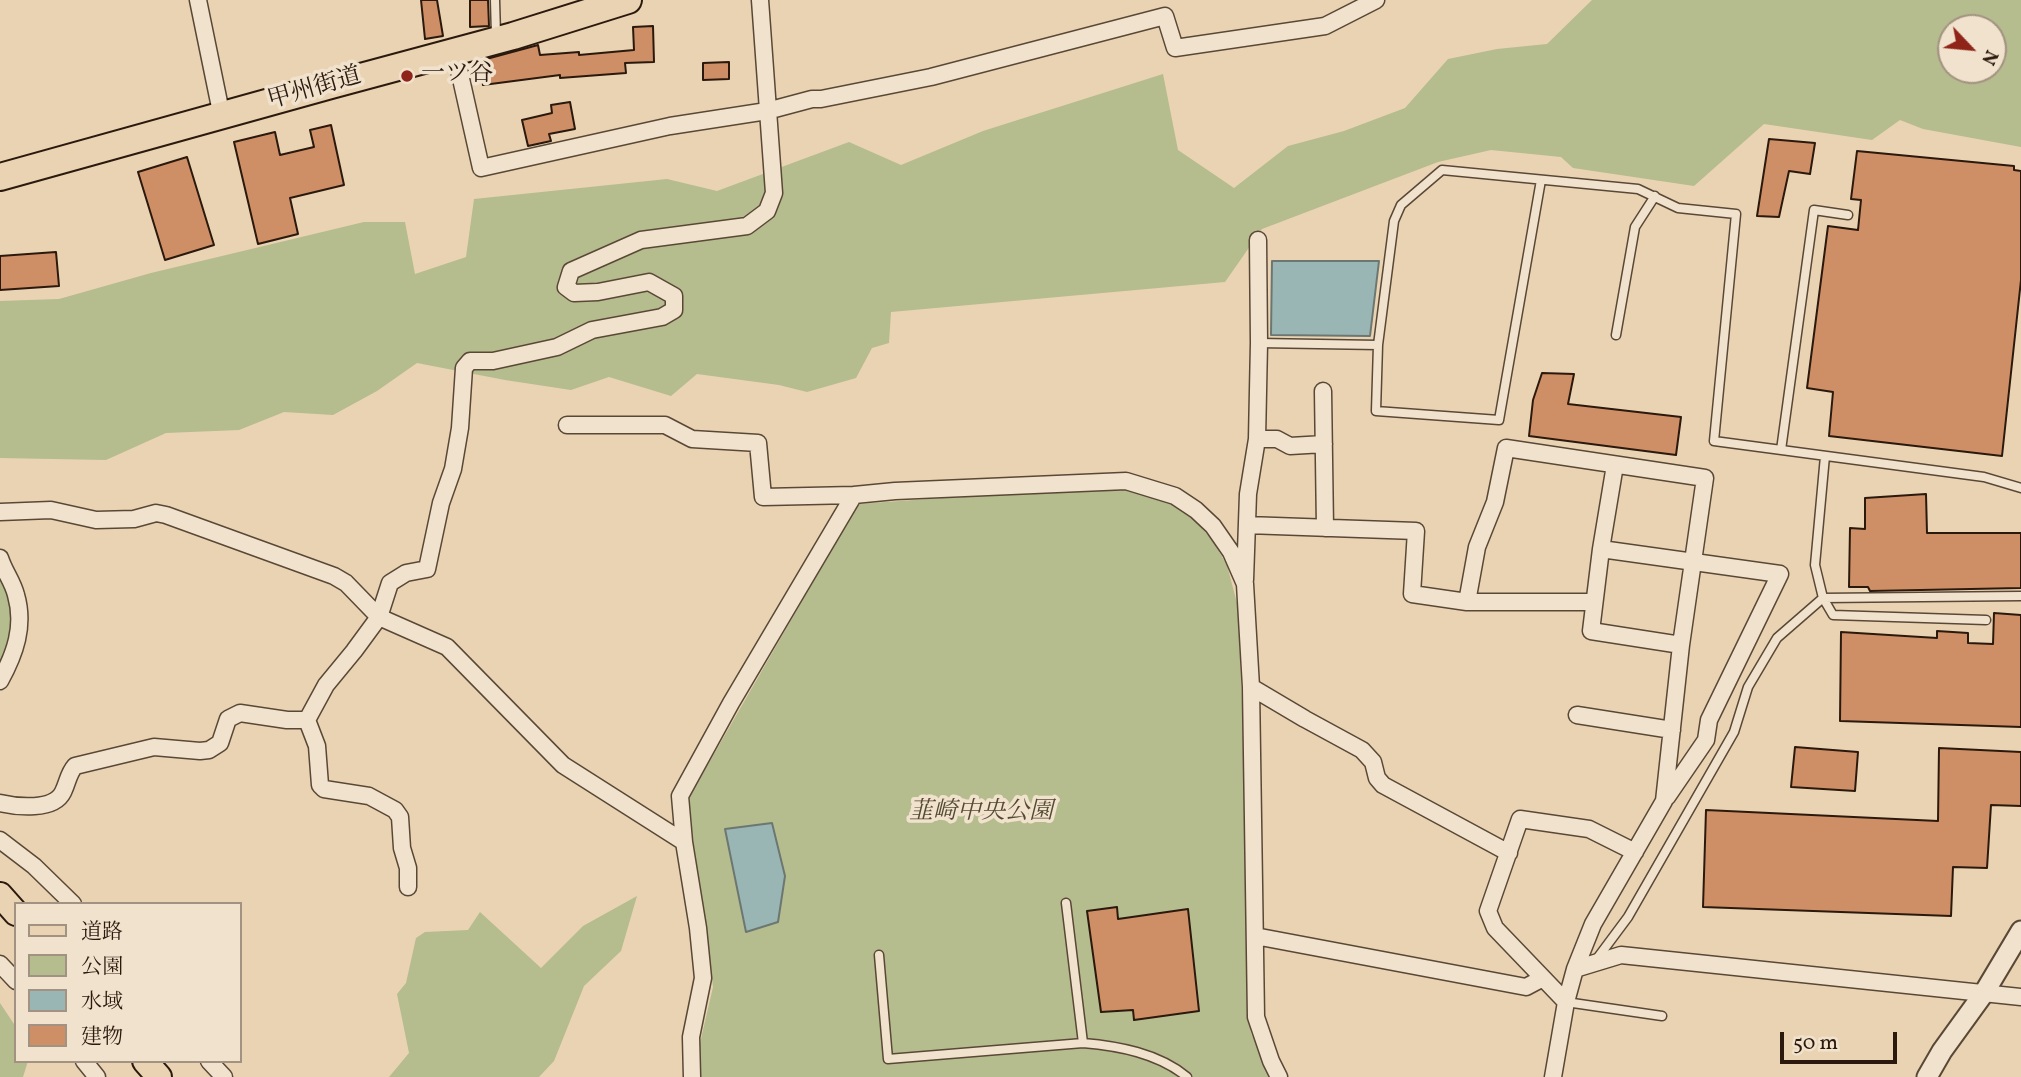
<!DOCTYPE html>
<html>
<head>
<meta charset="utf-8">
<style>
	body { margin:0 }
	#map { position:relative; width:2021px; height:1077px; overflow:hidden; background:#e9d3b2; font-family:Vollkorn,"Noto Serif JP",serif }
	canvas { display:block }
	.legend { position:absolute; left:14px; top:902px; width:228px; height:161px; box-sizing:border-box; background:#f1e2cd; border:2px solid #a29281; margin:0; padding:9px 12px; list-style:none; font-size:21px; color:#2b190e }
	.legend li { display:flex; align-items:center; gap:14px; height:35px }
	.legend b { width:35px; border:2px solid #a29281 }
	.north { position:absolute; left:1937px; top:14px; width:70px; height:70px; box-sizing:border-box; background:#f1e2cd; border:2px solid #a29281; border-radius:50%; rotate:116deg; font-size:19px; font-weight:700; line-height:28px; text-align:center; color:#2b190e }
	.north::after { content:''; display:block; margin:auto; width:24px; height:32px; background:#8f2418; clip-path:polygon(50% 0,100% 100%,50% 72%,0 100%) }
	.scale { position:absolute; left:1780px; top:1032px; width:117px; height:32px; box-sizing:border-box; border:4px solid #2b190e; border-top:0; padding-left:9px; font-size:21px; line-height:24px; white-space:nowrap; color:#2b190e; -webkit-text-stroke:5px #f1e2cd; paint-order:stroke }
</style>
</head>
<body>
<div id="map">
<canvas width="2021" height="1077"></canvas>
<ul class="legend">
<li><b style="height:9px;background:#e9d3b2"></b>道路</li>
<li><b style="height:19px;background:#b5bc8d"></b>公園</li>
<li><b style="height:19px;background:#99b6b4"></b>水域</li>
<li><b style="height:19px;background:#ce8f66"></b>建物</li>
</ul>
<div class="north">N</div>
<div class="scale">50 m</div>
</div>
<script>
const c = document.querySelector('canvas').getContext('2d');
c.lineJoin = 'round';
function fillPath(path, color) { c.fillStyle = color; c.fill(path, 'evenodd'); }
function trace(path, color, width, dash) { c.strokeStyle = color; c.lineWidth = width; c.lineCap = dash ? 'butt' : 'round'; c.setLineDash(dash || []); c.stroke(path); }
function drawText(font, color, halo, rows, align = 'center') {
  c.font = font + ' Vollkorn,"Noto Serif JP",serif'; c.lineWidth = 7; c.setLineDash([]); c.textBaseline = 'middle'; c.strokeStyle = halo; c.fillStyle = color; for (const [text, x, y, turn = 0] of rows) {
    c.save(); c.translate(x, y); c.rotate((+turn || 0) * Math.PI / 180); c.textAlign = isNaN(turn) ? turn : align; if (halo) c.strokeText(text, 0, 0); c.fillText(text, 0, 0); c.restore();
  }
}
const green = new Path2D(`
	M1592,0H2021V147L1923,129L1900,120L1872,140L1764,124L1694,186L1573,168L1561,157L1491,150L1438,162L1262,229L1225,282L891,312L889,343L872,348L856,378L807,392L779,385L697,374L671,396L609,377L571,390L505,380L417,363L377,391L333,415L284,412L239,430L166,433L106,460L0,458V301L59,299L151,273L364,222H405L415,274L466,257L474,199L667,179L717,191L849,142L901,165L983,131L1163,74L1178,150L1234,188L1288,146L1344,131L1405,108L1448,59L1497,49L1547,44ZM1951,28H1993V70H1951Z
	M1124,489L1170,503L1193,518L1212,540L1227,565L1238,607L1244,749L1247,1000L1251,1033L1272,1077H700V1043L713,987L701,894L691,844L688,799L858,504L970,496Z
	M0,566L20,617L0,681Z
	M637,896L621,951L584,986L554,1061L539,1077H389L409,1053L397,994L406,983L416,938L425,932L468,930L480,912L541,968L583,926Z
	M0,1003L16,1027V1061H28L23,1077H0Z`);
const water = new Path2D(`
	M1272,261H1379L1370,336L1271,335Z
	M772,823L785,876L778,922L746,932L725,829Z`);
const building = new Path2D(`
	M421,0H437L443,36L425,39Z
	M470,0H488L489,26L470,27Z
	M653,26L654,62L625,63L626,73L560,78V75L483,85L479,61L538,45L540,55L579,52V55L634,50L633,27Z
	M729,62V79L703,80V63Z
	M570,102L575,129L549,134L551,141L528,146L522,120L552,113L551,105Z
	M331,125L344,185L290,198L298,234L258,244L234,142L275,132L280,155L314,147L310,130Z
	M1769,139L1815,143L1810,174L1789,171L1779,217L1757,216Z
	M1857,151L2014,166V170L2021,171V280L2002,456L1829,436L1833,392L1807,388L1828,226L1858,230L1861,200L1851,199Z
	M187,157L214,245L165,260L138,172Z
	M56,252L59,286L0,290V256Z
	M1542,373L1574,374L1568,404L1681,417L1676,455L1529,436L1533,400Z
	M1926,494L1927,533H2021V588L1870,591L1868,587H1849L1850,528L1865,529V498Z
	M1994,613L2021,615V727L1840,721L1841,632L1937,638V631L1968,633V643L1993,644Z
	M1795,747L1858,752L1855,791L1791,787Z
	M1939,748L2021,752V806L1991,805L1987,868L1953,867L1951,916L1703,907L1706,810L1938,821Z
	M1117,907L1118,919L1188,909L1199,1011L1134,1020L1133,1010L1101,1012L1087,911Z`);
const service = new Path2D(`
	M495,0L496,35
	M1541,180L1499,420L1376,411L1378,345L1394,221L1401,205L1442,170L1638,189L1678,208L1736,214L1714,441L1984,477L2021,488
	M1616,335L1635,227L1655,196
	M1259,343L1378,345
	M1781,450L1814,210L1848,215
	M1825,456L1815,565L1823,598L1833,615L1986,620
	M1066,903L1083,1043C1118,1046 1158,1053 1187,1077
	M879,955L888,1059L1083,1043
	M1596,960L1628,917L1734,732L1748,687L1777,638L1823,598L2021,596
	M1566,1002L1662,1016`);
const minor = new Path2D(`
	M198,0L222,117
	M455,52L481,168L670,126L767,111L812,99H821L931,77L1165,16L1175,48L1325,26L1376,0
	M1323,391L1325,528
	M567,425H665L692,439L758,443L763,497L854,495
	M1257,439H1277L1290,446L1324,444
	M0,512L51,510L96,520L134,519L156,513L166,515L334,576L346,583L379,617L447,647L563,765L684,842
	M1247,525L1416,531L1412,594L1467,602H1594
	M1601,549L1615,465
	M0,558C4,571 13,582 16,595C25,626 15,654 0,681
	M1245,580L1248,494L1257,439L1259,343L1258,240
	M1467,602L1477,547L1495,502L1506,448L1705,478L1681,645L1664,801L1593,924L1575,969L1566,1002L1553,1077
	M1251,687L1305,719L1362,750L1373,762L1377,778L1383,785L1509,853
	M1577,715L1672,730
	M307,720L317,746L320,785L324,789L369,796L395,810L400,817L402,848L408,868V887
	M1667,797L1706,740L1709,720L1780,574L1601,549L1591,631L1681,645
	M0,803C17,807 54,811 63,792C68,782 68,774 75,766L154,747L200,751L209,750L220,743L228,719L240,713L287,720H307L326,685L354,651L379,617L390,583L406,573L427,569L441,503L453,469L460,428L464,368L470,361H493L557,347L592,330L662,317L674,310V296L649,282L598,292L574,293L566,287L571,271L641,240L747,226L767,211L774,193L760,0
	M0,840L34,866L73,904
	M1255,936L1526,987L1543,978L1566,1002
	M0,964L16,981
	M1575,969L1621,955L2021,997
	M1543,978L1495,928L1488,911L1520,819L1589,829L1635,852
	M84,1061L97,1077
	M209,1061L224,1077
	M692,1077L691,1037L703,978L698,928L684,842L680,796L731,703L854,495L895,491L1126,481L1175,496L1196,510L1213,526L1231,552L1245,584L1251,687L1256,1017L1271,1061L1279,1077`);
const tertiary = new Path2D(`
	M1927,1077L1942,1051L1984,993L2021,931`);
const primary = new Path2D(`
	M0,895L16,913
	M145,1061L159,1077`);
const trunk = new Path2D(`
	M0,177L331,85L513,36L628,0`);
const markers = [
	[407,76,7,"#8f2418"]
];
const poiNames = [
	["一ツ谷",421,76]
];
const streetNames = [
	["甲州街道",315,90,-16]
];
const parkNames = [
	["韮崎中央公園",981,814]
];
fillPath(green, '#b5bc8d');
fillPath(water, '#99b6b4');
trace(water, '#6d7772', 2);
fillPath(building, '#ce8f66');
trace(building, '#2b190e', 2);
trace(service, '#5a4837', 11);
trace(minor, '#5a4837', 19);
trace(tertiary, '#5a4837', 23);
trace(primary, '#2b190e', 28);
trace(trunk, '#2b190e', 30);
trace(service, '#f1e2cd', 8);
trace(minor, '#f1e2cd', 16);
trace(tertiary, '#f1e2cd', 19);
trace(primary, '#e9d3b2', 24);
trace(trunk, '#e9d3b2', 26);
for (const [x, y, r, color] of markers) { const dot = new Path2D(); dot.arc(x, y, r, 0, 2 * Math.PI); c.fillStyle = color; c.fill(dot); trace(dot, '#f1e2cd', 2.5); }
drawText('24px', '#2b190e', '#f1e2cd', poiNames, 'left');
drawText('24px', '#2b190e', '#f1e2cd', streetNames);
drawText('italic 24px', '#544a34', '#f1e2cd', parkNames);
</script>
</body>
</html>
